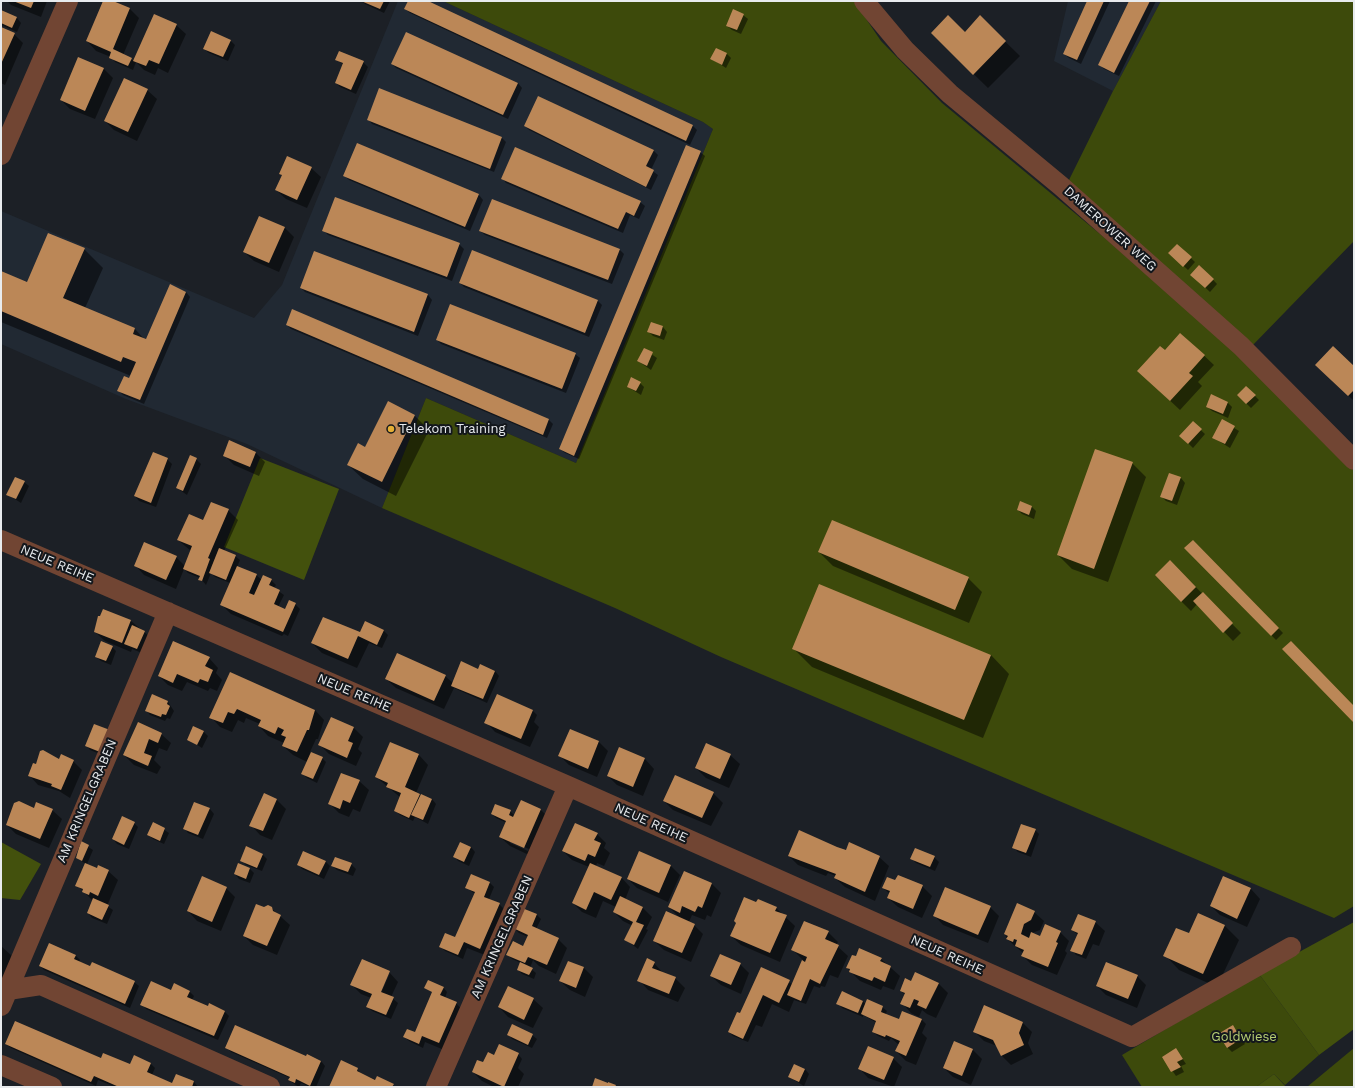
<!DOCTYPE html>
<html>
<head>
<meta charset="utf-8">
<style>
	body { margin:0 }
	#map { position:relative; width:1355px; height:1088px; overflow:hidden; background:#1c2026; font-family:"Work Sans",sans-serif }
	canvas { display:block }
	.frame { position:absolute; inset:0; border:2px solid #e8ebee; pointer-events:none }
</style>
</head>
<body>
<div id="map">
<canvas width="1355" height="1088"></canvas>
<div class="frame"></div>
</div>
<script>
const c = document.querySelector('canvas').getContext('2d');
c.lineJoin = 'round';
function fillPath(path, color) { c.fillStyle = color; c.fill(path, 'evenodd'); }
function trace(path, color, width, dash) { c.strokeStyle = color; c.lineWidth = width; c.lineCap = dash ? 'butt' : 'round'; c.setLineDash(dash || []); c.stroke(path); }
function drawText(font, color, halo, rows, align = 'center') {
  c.font = font + ' "Work Sans",sans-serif'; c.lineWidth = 4; c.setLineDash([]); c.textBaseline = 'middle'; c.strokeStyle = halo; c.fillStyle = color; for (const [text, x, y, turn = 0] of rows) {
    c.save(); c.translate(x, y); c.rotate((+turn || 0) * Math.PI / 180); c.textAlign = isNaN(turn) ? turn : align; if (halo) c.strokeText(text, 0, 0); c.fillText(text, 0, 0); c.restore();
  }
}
const built = new Path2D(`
	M398,1H443L703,122L713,129L576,463L426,398L382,508L247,444L126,399L1,344V211L254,318L282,285Z
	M1068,1H1161L1113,91L1054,61Z`);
const green = new Path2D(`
	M443,1H854L881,41L942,103L1106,239L1235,352L1354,471V906L1334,918L721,657L615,608L382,508L426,398L576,463L713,129L703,122Z
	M1161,1H1354V241L1251,347L1068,182L1113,91Z
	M1259,974L1319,1055L1285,1085L1274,1074L1256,1087H1142L1122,1055Z
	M1354,1048V1087H1307Z`);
const forest = new Path2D(`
	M260,458L339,489L304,580L224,547Z
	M1,842L41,864L20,900L1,898Z
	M1354,922V1029L1319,1055L1259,974Z
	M1274,1074L1286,1087H1256Z`);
const shadow = new Path2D(`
	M7,1H47L41,17L11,5Z
	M104,1H111L130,9L139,18L123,55L134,61L176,25L186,34L168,73L158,68L155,75L144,70L136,62L133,70L115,62L111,57L96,51L87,41Z
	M362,1H390L384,13L365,4Z
	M409,1H426L693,126L697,130L690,145L410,13L405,9Z
	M1088,1H1110L1081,64L1069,58L1064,54Z
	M1131,1H1156L1119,76L1104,69L1099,64Z
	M1,11L17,18L21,23L17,32L1,25Z
	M743,15L748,19L741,34L732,30L727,26Z
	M980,17L1020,56L988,88L946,47L965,33Z
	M1,28L14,34L23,43L5,85L1,83Z
	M230,40L235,45L228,61L209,53L204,49Z
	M727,54L731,58L726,68L712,59Z
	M337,60L363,62L368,67L356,94L340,87L336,83L344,65Z
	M392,64L518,83L522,88L508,119L396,68Z
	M104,69L113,78L95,119L70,109L61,100Z
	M147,90L157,99L137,141L114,130L105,121Z
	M368,119L502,138L506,142L494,172L372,124Z
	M525,126L654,151L658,155L651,170L658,175L651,190L529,130Z
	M358,144L479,195L483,200L470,231L349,180L344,175Z
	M700,152L705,156L579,459L565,453L560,449Z
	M311,168L321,177L307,208L286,199L276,190L283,176L280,173Z
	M502,178L640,202L645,206L639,219L630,215L623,233L506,183Z
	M285,228L294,237L279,272L254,261L244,252Z
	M324,231L459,244L464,249L452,281L328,235Z
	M480,231L620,250L624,254L612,284L485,235Z
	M1177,245L1195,262L1188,270L1170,253Z
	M84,249L103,268L85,308L135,329L145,340L186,292L190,297L144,404L123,395L119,391L131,376L1,322V272L27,283Z
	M473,252L598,301L602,305L589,337L464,287L460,283Z
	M1200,266L1217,284L1210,292L1192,275Z
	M301,288L428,295L432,300L418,336L305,292Z
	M652,324L663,327L667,332L664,340L653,336L649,332Z
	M287,325L549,420L553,424L547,438L291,329Z
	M1181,334L1214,365L1198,382L1202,386L1180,410L1148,380L1165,351Z
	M437,340L575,354L580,358L566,393L441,344Z
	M644,349L657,358L651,370L638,361Z
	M1354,367V401L1326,374Z
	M640,383L644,387L641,395L628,387Z
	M1246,387L1259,400L1251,408L1238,395Z
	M1212,396L1228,403L1232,407L1228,418L1212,411L1207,406Z
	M389,402L415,416L429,430L396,496L363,479L348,465L366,449Z
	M1223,421L1239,431L1230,448L1214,438Z
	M1193,423L1205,434L1193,448L1181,436Z
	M230,442L256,453L265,462L259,476L234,465L224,455Z
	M167,459L172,464L156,507L139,501L135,496Z
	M196,459L201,464L187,495L177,488Z
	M1132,463L1146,477L1108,582L1072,569L1058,555Z
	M1170,474L1181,478L1185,483L1177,505L1166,501L1161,496Z
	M24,482L29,486L21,503L7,494Z
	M1032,507L1036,511L1034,519L1022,514L1018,510Z
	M228,510L238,520L224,551L235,556L240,560L237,567L256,575L262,580L263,577L271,580L276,585L274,588L284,595L278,607L286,610L295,604L300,609L288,636L284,634L282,636L231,614L221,604L230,583L215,577L211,573L206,585L200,578L188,573L184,569L176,589L144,575L135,565L176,557L185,566L191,551L178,540L204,521Z
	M1193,541L1283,633L1276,640L1186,548Z
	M819,552L968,578L982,592L969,623L833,566Z
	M1180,571L1241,633L1233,641L1197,604L1191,611L1181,601Z
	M131,621L149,636L142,653L132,649L131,652L105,641L95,632Z
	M383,630L388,635L382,648L369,643L357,668L322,653L312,643L359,633Z
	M112,647L116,651L111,665L101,661L96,657Z
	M793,648L991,655L1009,674L983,738L812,667Z
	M209,658L218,668L216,673L222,680L217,691L210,688L208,691L187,682L182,691L168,685L159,676Z
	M478,670L495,671L499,676L487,703L454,688L444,709L396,688L386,679L445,676L453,683Z
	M230,673L315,710L324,720L318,739H316L310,752L322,758L326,762L317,783L307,778L302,773L307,762L293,755L283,746L284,743L268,736L259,726L260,724L246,718L244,723L238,720L232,732L220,727L211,717Z
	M498,696L533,711L537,715L534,722L539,727L530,747L495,732L486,722Z
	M168,702L174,711L170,719L167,718L165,721L150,715L146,710Z
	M138,723L161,734L171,743L167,751L159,748L154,760L161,767L157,774L134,765L124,755Z
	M354,728L363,737L358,749L362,753L356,766L329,754L320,745Z
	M571,730L599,742L608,751L597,777L569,765L560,756Z
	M203,731L208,736L202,748L188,739Z
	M114,735L105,756L90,750L86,745Z
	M390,743L419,755L428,765L416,793L432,799L436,804L428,824L415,817L413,821L400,815L395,810L401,798L376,777Z
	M619,749L645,759L654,769L643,796L617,785L608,776Z
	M730,755L740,764L729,788L706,778L696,768Z
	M59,760L73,761L82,770L70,798L59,791L38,785L29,775Z
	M359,781L369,790L360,812L353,809L349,817L339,813L329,803Z
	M713,793L723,803L711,826L673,810L664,801Z
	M276,799L286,809L272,840L260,835L251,825Z
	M195,803L210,809L214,814L203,839L188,833L184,828Z
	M34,809L52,810L62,819L49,848L16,834L7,825Z
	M540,809L550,819L533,857L510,846L500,837L507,823L496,818L492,814L510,811L515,816ZM510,841L529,849L528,851L510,843Z
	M134,823L138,827L129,849L117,844L113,839Z
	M154,823L169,833L164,844L153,839L148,835Z
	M1035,830L1039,834L1031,857L1018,852L1013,847Z
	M597,834L606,843L604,848L610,853L604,866L597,863L596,866L621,877L630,887L625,900L642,907L652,917L646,929L648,930L638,949L626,940L633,926L623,921L614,912L616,907L603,901L596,918L582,912L573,903L589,867L572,860L563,851Z
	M82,843L93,850L87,864L97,869L108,871L118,880L107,906L113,910L107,924L92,918L88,913L93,901L77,885L86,864L77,858Z
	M471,847L475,852L469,866L458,861L454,856Z
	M304,852L326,862L330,866L324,879L302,869L298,864Z
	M640,852L671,866L680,875L668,902L637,888L628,879Z
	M262,854L267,859L262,871L246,865L242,860Z
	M789,856L879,857L889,866L875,901L845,887L835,878L836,876L828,873L826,876L798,865Z
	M934,857L939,862L935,871L916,863L912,859Z
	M351,864L356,869L353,876L337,870L332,866Z
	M250,869L254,873L250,883L239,879L235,874Z
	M684,872L712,884L721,893L711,917L707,915L705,920L692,915L689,922L694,925L703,934L691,962L664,950L654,941L680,918L669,907Z
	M1224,877L1251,889L1260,899L1247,927L1220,915L1211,906Z
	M896,881L922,886L932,896L922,918L898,907L888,898L890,894L883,888Z
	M490,883L494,887L489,899L499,904L509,914L490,957L467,948L463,959L445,951L441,947L459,940L475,894L467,888Z
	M226,888L235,897L221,931L197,921L188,911Z
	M757,904L776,908L795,926L780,962L741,945L731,936Z
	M990,907L999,916L988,943L943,925L934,915Z
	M264,908H271L290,925L277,955L253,945L244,936Z
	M1034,912L1044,921L1040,930L1032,933L1041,937L1060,932L1069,941L1065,951L1067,953L1057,975L1032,965L1022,955L1023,953L1007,939L1005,934Z
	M536,914L541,919L536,929L558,939L567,948L556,974L539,966L533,960L530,968L536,973L534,979L522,974L518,970L521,963L512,959L508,955L524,947L528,937L519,933L514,928Z
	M1095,922L1105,931L1099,946L1093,944L1086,959L1076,955L1072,950L1078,935L1072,930Z
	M1225,926L1239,940L1217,987L1179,970L1165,955L1189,934Z
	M828,932L838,942L836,945L848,956L838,978L830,975L825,987L821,986L820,988L814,986L806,1004L794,1000L789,1012L772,1004L762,1027L756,1025L748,1042L733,1036L729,1032L741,1014L762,969L792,984L803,960L793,950Z
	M49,944L76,956L80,960L79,962L134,982L139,986L130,1008L44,970L40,966Z
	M1,946L12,956L1,983Z
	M881,959L900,976L894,990L883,986L881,990L860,981L847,968Z
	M362,961L389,972L398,982L391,997L398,1003L391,1019L372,1011L368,1007L371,998L361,994L352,985ZM388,972L390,973L377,1002L375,1001Z
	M568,962L584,968L593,977L585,997L570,990L560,981Z
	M654,963L663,973L675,978L685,988L678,1002L648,990L639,980Z
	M740,964L749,973L741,994L721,985L711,976Z
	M915,973L939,984L948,993L936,1018L927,1014L922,1010L919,1017L911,1013L902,1003L905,995L901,991L911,982Z
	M1137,976L1146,985L1137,1008L1106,995L1097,986Z
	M175,985L190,992L194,996L192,1000L208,1007L225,1012L229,1016L218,1040L146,1009L142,1004L172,991Z
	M425,987H443L447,992L445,998L456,1003L465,1013L449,1052L425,1042L423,1048L409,1041L404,1037L416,1032L433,993Z
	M533,999L543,1008L533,1028L508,1017L499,1007Z
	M863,1001L866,1005L882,1007L887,1011L885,1015L899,1021L903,1012L922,1020L926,1024L922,1033L927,1038L916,1065L906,1061L896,1051L899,1045L891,1038L889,1041L878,1036L873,1032L877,1023L863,1015V1017L842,1008L838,1003Z
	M1022,1022L1032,1032L1028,1043L1033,1054L1011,1065L1002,1056L997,1046L984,1041L974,1031Z
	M1233,1027L1245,1044L1232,1052L1227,1047Z
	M508,1034L532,1035L537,1039L532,1048L512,1039Z
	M6,1044L130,1066L134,1057L151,1064L155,1068L152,1075L173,1084L194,1082L198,1087H115L98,1080L96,1086L11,1048Z
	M226,1047L306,1057L307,1056L321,1061L325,1066L316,1087H310L301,1083L299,1087L294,1084L289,1080L290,1078L231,1052Z
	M1176,1049L1186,1064L1181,1066L1184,1072L1176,1076L1163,1057Z
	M973,1050L982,1059L971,1085L953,1077L944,1068Z
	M518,1054L522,1059L518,1068L524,1074L518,1087H494L482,1081L473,1072L495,1056Z
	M893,1058L902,1067L894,1087L868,1078L859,1068Z
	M357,1069L361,1074L395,1087H330Z
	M805,1069L809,1074L804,1086L789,1077Z`);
const building = new Path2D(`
	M13,1H34L31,8Z
	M103,1H113L130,8L113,49L132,58L128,66L109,58L111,52L86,41Z
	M361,1H384L380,9Z
	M408,1H428L693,125L686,141L404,9Z
	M1087,1H1104L1077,60L1063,54Z
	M1129,1H1150L1114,73L1098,65Z
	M733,9L744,14L737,30L726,26Z
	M1,10L17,17L12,28L1,23Z
	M154,14L177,24L159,64L149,60L146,66L133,61Z
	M948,15L965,32L980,15L1006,41L973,75L931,33Z
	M1,27L15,33L1,64Z
	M211,31L231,40L223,57L203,49Z
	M406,32L518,83L503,115L391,64Z
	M716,48L727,53L722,65L710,59Z
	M339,51L364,61L351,90L335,83L343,63L335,60Z
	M78,57L104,68L85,111L60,100Z
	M124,78L148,89L128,132L104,121Z
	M379,88L502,137L490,169L367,120Z
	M538,96L654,150L646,166L654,170L646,187L524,126Z
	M357,143L479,194L465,227L343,176Z
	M686,145L701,151L574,456L559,449Z
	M515,147L641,201L634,216L626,212L618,229L501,179Z
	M287,156L312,167L297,200L275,190L282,175L279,174Z
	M335,197L460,243L447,277L322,231Z
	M492,199L620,249L608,280L479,231Z
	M259,216L285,227L269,263L243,252Z
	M48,233L85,248L63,298L135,328L133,334L146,339L170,284L186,292L140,400L117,391L124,376L129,378L136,362L123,357L121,362L1,311V271L27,282Z
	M1177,244L1192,257L1183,267L1168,253Z
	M472,250L598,300L585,333L459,283Z
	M314,251L428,294L414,332L300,288Z
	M1199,265L1214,279L1205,288L1190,275Z
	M450,304L576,353L562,389L436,340Z
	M292,309L549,419L543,435L286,325Z
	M651,322L663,326L660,336L647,332Z
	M1180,333L1205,355L1189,373L1193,376L1170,401L1137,371L1160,346L1165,350Z
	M1333,346L1354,366V390L1348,396L1315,365Z
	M644,348L653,352L647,366L637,361Z
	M631,377L641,382L636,391L627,387Z
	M1246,386L1256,395L1246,404L1237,395Z
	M1211,394L1228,402L1223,414L1206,407Z
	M388,401L415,415L382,482L347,465L358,443L365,447Z
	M1222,419L1235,426L1225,444L1212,438Z
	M1193,421L1202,429L1188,444L1179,436Z
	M229,440L256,452L250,467L223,456Z
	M1095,449L1133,462L1094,569L1057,555Z
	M153,452L168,458L151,503L134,496Z
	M190,455L197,458L183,491L176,488Z
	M1169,473L1181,477L1172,501L1160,497Z
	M15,477L25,481L16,499L6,495Z
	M1020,501L1032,506L1029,515L1017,510Z
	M211,502L229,509L208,558L210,559L202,581L198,580L200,576L183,569L192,546L177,540L189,514L203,520Z
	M832,520L969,577L955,610L818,552Z
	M1193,540L1279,628L1271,636L1184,548Z
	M144,542L177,556L166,580L134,566Z
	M219,548L236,555L226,580L209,573Z
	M1170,560L1196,587L1181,602L1155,575Z
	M237,566L257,574L249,593L254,595L263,575L272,579L269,585L280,590L274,604L285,609L289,600L296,603L283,632L220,605Z
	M819,584L991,655L964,720L792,649Z
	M1203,592L1233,623L1223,633L1193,601Z
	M103,609L131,620L122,643L94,632L98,616H100Z
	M323,617L360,632L365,621L384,630L377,645L358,636L348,659L311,643Z
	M132,625L145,631L137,649L124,644Z
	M101,641L113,646L106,661L95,657Z
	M173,641L210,657L205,666L213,670L208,682L200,679L198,683L177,674L173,683L158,676Z
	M1291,641L1354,706V723L1282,649Z
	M397,653L446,675L434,701L385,679Z
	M461,661L478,669L480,664L495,671L483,699L451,686Z
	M230,672L315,710L309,730H307L297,752L282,746L286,737L281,735L284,730L278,727L275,734L258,726L261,720L237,709L234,714L228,712L223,723L209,718Z
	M152,694L168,701L167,704L170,706L166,715L162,714L161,717L145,711Z
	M497,694L533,710L521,739L484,723Z
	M331,717L354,727L348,741L353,743L347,758L318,745Z
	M138,722L162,733L158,743L149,739L144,753L152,756L148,766L123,755Z
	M94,724L110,730L100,752L85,746Z
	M193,726L204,731L197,745L187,740Z
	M570,729L599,741L588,769L558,756Z
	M390,742L419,754L405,787L420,794L409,818L394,811L401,793L386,787L388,783L375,777Z
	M706,743L731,754L720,779L695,768Z
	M619,747L645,758L633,787L607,776Z
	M43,750L59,759L61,754L74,760L61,790L51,786L52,784L28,776L33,763L36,764L40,751Z
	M311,752L323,757L313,779L301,774Z
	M341,773L360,780L350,803L343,800L340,809L328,804Z
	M675,775L714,792L702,818L663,801Z
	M264,793L277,799L263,831L249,826Z
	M421,794L432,799L423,820L411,815Z
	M521,800L541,809L524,848L499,837L506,821L491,814L495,804L511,810L509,815L513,817Z
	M19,801L34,808L36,802L53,809L40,839L6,825L14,803Z
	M194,802L210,808L198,835L183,829Z
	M122,816L135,822L124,845L112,839Z
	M153,822L165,828L160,841L147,835Z
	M575,823L598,833L594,840L601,843L595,857L588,854L585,861L562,851Z
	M1021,824L1036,829L1026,853L1012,848Z
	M799,830L837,847L846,850L849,842L880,856L865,892L834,878L836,874L788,856Z
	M81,841L89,845L82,861L76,858Z
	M460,842L471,847L464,862L453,857Z
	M246,846L263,854L257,868L240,861Z
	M915,848L935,856L930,867L910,859Z
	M303,851L326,861L319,875L297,865Z
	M639,851L671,865L659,893L627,879Z
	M335,857L352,863L348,872L331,866Z
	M85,863L97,868L98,865L109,870L98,896L90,892L89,895L82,892L83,889L75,886Z
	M238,863L250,868L246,879L234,874Z
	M590,863L622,877L611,900L594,892L586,910L572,903Z
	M684,871L712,883L702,908L698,906L695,912L682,906L680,913L668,907Z
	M471,874L490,882L484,897L500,903L480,949L464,942L458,955L439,947L445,933L455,937L475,892L465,888Z
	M898,875L923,885L913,909L887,898L890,891L882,888L887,877L895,880Z
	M202,876L227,887L212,922L187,911Z
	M1223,876L1251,888L1237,919L1210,906Z
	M945,887L991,906L978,935L933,916Z
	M620,896L643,907L636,922L644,925L634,945L624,940L633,922L613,912Z
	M744,897L756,902L758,899L777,907L775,911L787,915L770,953L730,936L736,923L734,921Z
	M93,898L109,905L102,920L87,913Z
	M1017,903L1035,911L1031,920L1024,924L1021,934L1029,938L1031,932L1040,936L1045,924L1061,931L1056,942L1058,943L1048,967L1021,956L1024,950L1015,946L1017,940L1014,939L1013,942L1006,939L1008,936L1004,934Z
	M256,904L264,907L268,905L272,907L273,911L281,915L267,946L243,936Z
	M522,908L537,914L532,926L559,938L547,965L528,957L525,963L506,955L513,941L523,946L528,935L513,928Z
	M666,911L695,924L682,953L653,941Z
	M1198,913L1225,925L1203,974L1163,956L1176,928L1189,933Z
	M1078,914L1096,921L1082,955L1070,951L1078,933L1071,930Z
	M804,921L829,931L825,939L839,945L820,984L810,979L801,1001L787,995L802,960L805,962L807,957L791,950Z
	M49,943L76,955L74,959L90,966L92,962L135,981L125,1004L39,966Z
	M859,948L882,958L880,961L891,966L885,982L874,977L872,981L849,972L850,969L846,968L852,955L856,956Z
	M720,954L741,963L731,985L710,976Z
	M647,958L655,962L652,968L676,977L669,994L637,981Z
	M362,959L390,971L381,992L394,997L386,1015L366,1007L372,994L350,985Z
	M568,961L584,967L576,988L559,981Z
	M520,962L533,968L529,975L517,970Z
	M1106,962L1138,975L1128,999L1096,986Z
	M761,967L790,980L779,1003L763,995L743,1039L728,1032L737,1012L740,1013Z
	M915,972L939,983L926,1009L917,1005L919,1001L914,999L910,1008L900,1004L905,993L900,991L905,978L911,981Z
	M428,980L444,987L440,995L457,1002L439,1043L422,1036L419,1044L403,1037L407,1029L415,1032L432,992L424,988Z
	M151,981L171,990L174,983L190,991L187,997L208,1006L209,1003L225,1011L214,1036L140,1005Z
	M508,986L534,998L524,1020L498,1007Z
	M842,991L863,1001L858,1013L836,1004Z
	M867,999L883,1006L881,1012L899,1019L902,1011L922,1019L906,1056L895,1051L900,1041L886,1035L885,1037L872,1032L876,1021L861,1014Z
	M984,1005L1023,1022L1019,1033L1024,1045L1001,1056L993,1040L973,1032Z
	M15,1021L101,1058L103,1053L130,1064L134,1055L151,1063L147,1072L172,1083L176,1074L194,1081L192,1087H119L94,1076L91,1082L5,1044Z
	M512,1024L533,1034L528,1045L507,1035Z
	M235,1025L306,1056L307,1054L321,1061L310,1086L296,1079L295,1083L288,1080L290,1077L225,1048Z
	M1233,1025L1241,1039L1227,1048L1218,1034Z
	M954,1041L973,1049L962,1076L943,1068Z
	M499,1044L519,1053L504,1087L472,1072L477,1060L483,1062L488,1052L494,1055Z
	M868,1046L894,1057L884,1080L858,1069Z
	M1176,1048L1183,1059L1177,1062L1181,1067L1171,1072L1162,1057Z
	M341,1060L358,1068L357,1071L375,1080L377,1076L394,1084L392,1087H329Z
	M794,1064L805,1069L799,1082L788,1077Z
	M595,1078L608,1083V1082L616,1085L615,1087H592Z`);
const minor = new Path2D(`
	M864,1L905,50L950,94L1061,186L1241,346L1354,460
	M1,155L68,1
	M1,540L568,786L1132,1037L1291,947
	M8,990L41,985L270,1087
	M1,1006L168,612
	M1,1065L52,1087
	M436,1087L568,786`);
const markers = [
	[391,429,4,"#e4ae35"]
];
const streetNames = [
	["DAMEROWER WEG",1110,229,42],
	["NEUE REIHE",57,564,23],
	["NEUE REIHE",354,693,23],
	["AM KRINGELGRABEN",87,801,-67],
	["NEUE REIHE",651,823,24],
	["AM KRINGELGRABEN",502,937,-66],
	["NEUE REIHE",947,955,24]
];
const poiNames = [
	["Telekom Training",399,429]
];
const parkNames = [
	["Goldwiese",1244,1037]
];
fillPath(built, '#212933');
fillPath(green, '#3d4a0b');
fillPath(forest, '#43510d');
fillPath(shadow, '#0007');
fillPath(building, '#bb8757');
trace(minor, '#714533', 20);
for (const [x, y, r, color] of markers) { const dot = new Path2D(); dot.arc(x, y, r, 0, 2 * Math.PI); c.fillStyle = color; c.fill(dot); trace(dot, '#13171c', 1.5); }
drawText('13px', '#e8ebee', '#13171c', streetNames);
drawText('13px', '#e8ebee', '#13171c', poiNames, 'left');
drawText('13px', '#b6ce73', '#13171c', parkNames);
</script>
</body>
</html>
